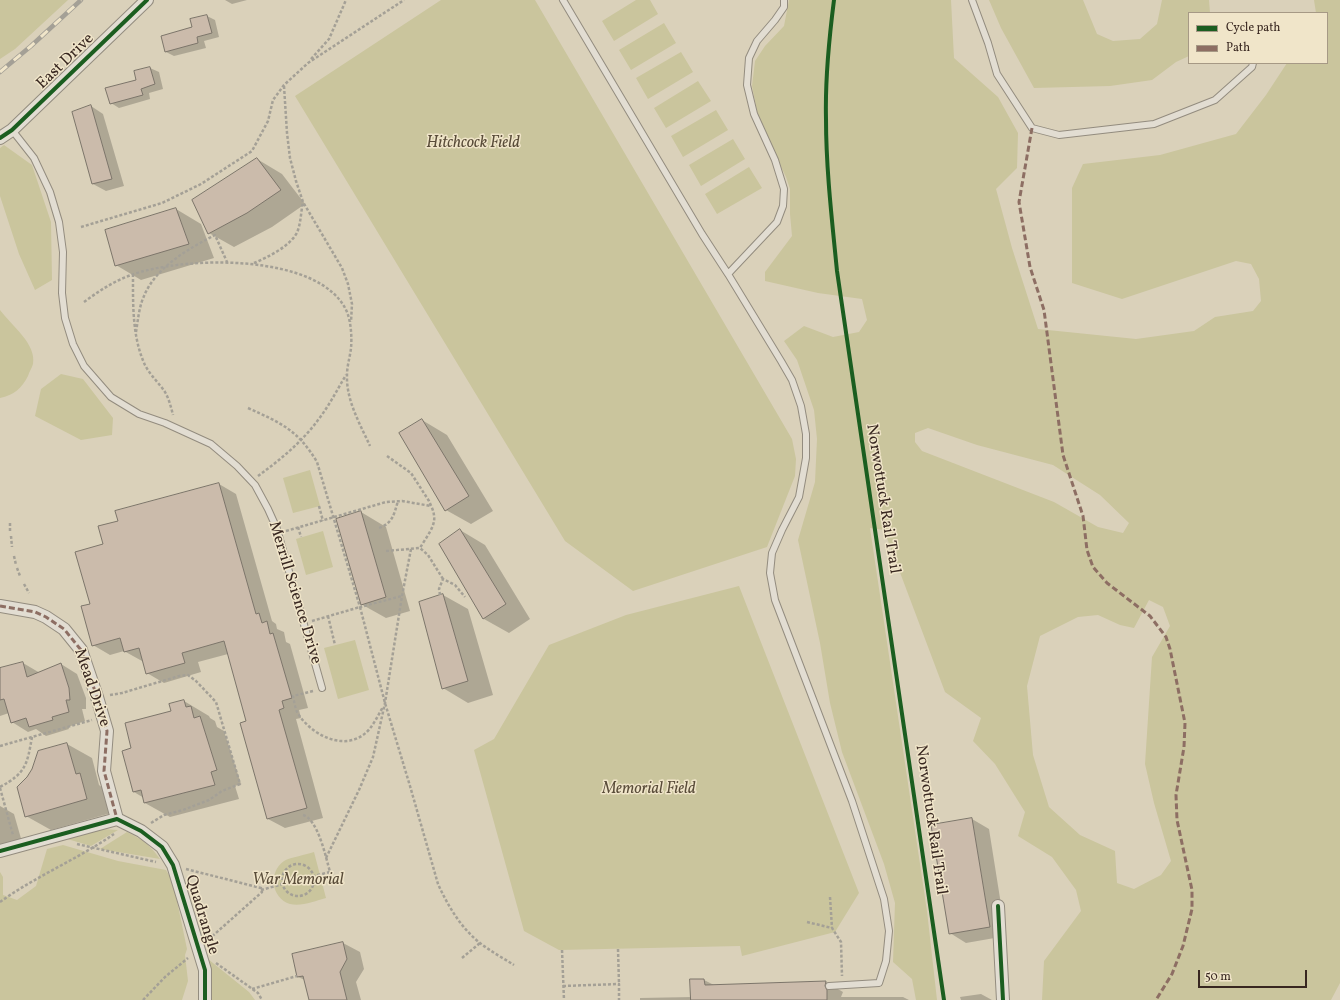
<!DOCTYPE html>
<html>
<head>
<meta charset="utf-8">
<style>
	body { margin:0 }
	#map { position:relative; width:1340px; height:1000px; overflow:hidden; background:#dad1ba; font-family:Vollkorn,serif }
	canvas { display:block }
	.legend { position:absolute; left:1188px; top:12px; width:140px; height:52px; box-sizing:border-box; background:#f0e5c9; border:1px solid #a69985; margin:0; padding:5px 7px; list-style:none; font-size:12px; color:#382720 }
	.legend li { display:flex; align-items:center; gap:8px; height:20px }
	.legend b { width:20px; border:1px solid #a69985 }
	.scale { position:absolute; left:1198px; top:970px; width:109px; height:18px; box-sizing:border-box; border:2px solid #382720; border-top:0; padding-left:5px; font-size:12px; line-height:14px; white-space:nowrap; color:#382720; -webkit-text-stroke:3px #f0e5c9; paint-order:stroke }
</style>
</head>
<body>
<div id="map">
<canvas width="1340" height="1000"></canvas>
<ul class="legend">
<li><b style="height:5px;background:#1b5e20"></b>Cycle path</li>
<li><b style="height:5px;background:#8d6e63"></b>Path</li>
</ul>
<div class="scale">50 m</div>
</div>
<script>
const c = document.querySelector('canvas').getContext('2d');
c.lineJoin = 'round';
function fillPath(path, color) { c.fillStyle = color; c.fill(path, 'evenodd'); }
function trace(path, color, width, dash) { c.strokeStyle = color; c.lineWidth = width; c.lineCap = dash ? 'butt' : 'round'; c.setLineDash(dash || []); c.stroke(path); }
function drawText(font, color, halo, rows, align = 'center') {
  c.font = font + ' Vollkorn,serif'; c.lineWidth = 3; c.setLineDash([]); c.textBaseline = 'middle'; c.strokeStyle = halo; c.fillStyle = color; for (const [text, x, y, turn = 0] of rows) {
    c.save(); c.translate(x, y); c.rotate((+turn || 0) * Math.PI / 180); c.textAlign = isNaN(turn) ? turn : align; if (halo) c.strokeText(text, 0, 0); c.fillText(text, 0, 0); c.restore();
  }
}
const green = new Path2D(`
	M0,0H68L15,49L0,59Z
	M441,0H535L792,439L796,459L795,476L767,547L633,591L565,541L295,96Z
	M636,0H650L658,14L614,41L602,21Z
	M789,0H951L954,58L998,97L1018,133L1017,168L996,189L1012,248L1038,329L1136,339L1194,331L1215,317L1253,311L1261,301L1259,279L1251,264L1236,261L1122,299L1072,283V188L1083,164L1160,155L1236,134L1266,95L1287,63H1327V13H1316L1314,0H1340V983L1331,1000H1042L1044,961L1081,911L1076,890L1052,857L1018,836L1025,812L995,764L973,741L981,718L945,692L884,530L870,528L927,911L937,1000H916L912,979L893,962L895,903L884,864L842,752L830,703L820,643L798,540L815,482L817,439L814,410L797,360L784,341L804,326L833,337L859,332L867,320L862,299L818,293L765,281V272L792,236L790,214V189L786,177L759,122L752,86L755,61L765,46L784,26ZM928,428L977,445L1053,465L1100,495L1129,523L1123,533L1098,527L1054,502L922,451L915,442V433ZM1149,600L1163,607L1170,626L1152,657L1145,764L1154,803L1171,861L1161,875L1134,889L1117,883L1115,851L1080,835L1049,807L1033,755L1027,686L1040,636L1078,617L1098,615L1120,625L1134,628Z
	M989,0H1083L1097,34L1113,41L1140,39L1157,24L1162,0H1209L1210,13H1189V56L1176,62L1152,80L1110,86L1034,88L1001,28Z
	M664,23L676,43L631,70L619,50Z
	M681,52L693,72L648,99L636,78Z
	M698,81L711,101L666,128L654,108Z
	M716,110L728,130L683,157L671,136Z
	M733,139L745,159L701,186L689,165Z
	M4,145L32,165L51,222L52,280L35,290L19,254L0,196V148Z
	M749,167L762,188L717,214L705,194Z
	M0,310C11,325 37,344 33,364C32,368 29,372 28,376C22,388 14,395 0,398Z
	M61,374L83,379L113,418L112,435L81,440L35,416L41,389Z
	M310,470L320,506L293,513L283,478Z
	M323,531L333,567L306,575L296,539Z
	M739,586L859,893L835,932L742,956L740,946L559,950L524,931L474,750L494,739L549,645L626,615Z
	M355,640L369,690L338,699L324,648Z
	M104,829L118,830L91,846L64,838Z
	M127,832C143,840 149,844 160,859L100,849Z
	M63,845L118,861L166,870L173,882L187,949L185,955L188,981L182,1000H0V872L3,877V895L17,900L36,886L47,849Z
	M314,852L326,898C315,901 301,907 290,904C271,898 268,872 284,861C291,857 306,855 314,852Z
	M203,955L249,992L255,1000H209Z`);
const shadow = new Path2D(`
	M225,0H247L232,4Z
	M207,16L215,20L219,37L204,41L206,48L174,56L166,52Z
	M150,68L159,72L163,89L149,93L150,99L119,108L111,103L137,80L135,72Z
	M91,106L103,114L124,186L106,191L93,184Z
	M257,159L282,174L305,204L272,227L234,247L209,233Z
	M176,209L201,224L214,258L141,280L116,265Z
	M422,420L447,435L493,511L471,524L446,510Z
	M219,484L236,494L272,621L276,624L277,629L284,632L286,642L290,644L308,708L299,710L301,718L296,719L323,818L285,828L268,819L247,722L228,654L198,662L201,672L164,683L147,673L143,661H142L124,651L110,655L93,645L91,605L104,545L119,521Z
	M361,512L386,527L410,611L386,618L361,604Z
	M460,530L485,545L530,619L509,633L484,619L440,545Z
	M443,595L468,609L493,695L468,703L443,688Z
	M23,663L40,673L61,664L77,674L86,698V709H82L85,721L68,727L69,729L46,736L36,729L28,732L12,722L9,713L0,716V669Z
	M184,701L209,716L210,718L215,721L217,727L224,731L241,784L235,786L239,799L170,817L145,803L144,798L134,792L133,749Z
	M67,744L92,758L99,785L104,789L111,813L51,830L26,816L27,778L33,769Z
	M0,806L14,814L22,842L0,848Z
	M972,819L989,829L1006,936L966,943L950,933Z
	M343,943L360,952L364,969L356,982L361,1000H310L305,980L298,977L293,955Z
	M691,980H704L714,985L826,982L843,992L841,997H903L909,1000H640V998L692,997Z
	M981,994L992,1000H961L960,997Z`);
const building = new Path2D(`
	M207,15L212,33L197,37L198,43L165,52L161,36L192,27L190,19Z
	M150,67L155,84L141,89L143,95L110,104L105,88L136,80L134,71Z
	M91,105L112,179L92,184L72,112Z
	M257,158L281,190L247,213L208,234L192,200Z
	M176,208L189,244L115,266L105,230Z
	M422,419L469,496L445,511L399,433Z
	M219,483L256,614L259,613L262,623L267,621L270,634L273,633L292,698L282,701L284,708L279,710L307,808L267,819L240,723L246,721L224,641L182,653L185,663L146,674L139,648L124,652L120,638L92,646L81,606L90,604L75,552L103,544L98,526L118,521L115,511Z
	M361,511L386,597L361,605L336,519Z
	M460,529L506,604L483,619L439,544Z
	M443,594L468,681L442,689L419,602Z
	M23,662L27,677L61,663L69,688L70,700H66L69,712L52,717L53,720L29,727L26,718L11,723L4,699L0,700V668Z
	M184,700L186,707L191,706L194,718L200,716L217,770L211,772L215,785L144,803L141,790L133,792L122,751L131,748L125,723L171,711L169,704Z
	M67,743L76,774L80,773L87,799L25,817L17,787L27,777L32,769L38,751Z
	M972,818L990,927L949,934L931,825Z
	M343,942L347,959L340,972L347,1000H309L303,976L297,977L292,954Z
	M690,979H704L705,985L826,981L825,986L827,990V1000H691Z`);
const path = new Path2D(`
	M311,59L329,39L346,0
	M284,86L287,133L290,158L296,181L303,202L342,268L348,284L352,304L351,322
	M81,227L162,203L201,184L252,151L268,121L273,100L284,85L308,63L404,0
	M254,263C268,257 293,245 298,230C301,221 301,211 303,202
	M133,274C133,304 132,337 145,365C150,375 159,383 165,392C169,399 171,407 173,415
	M84,302C99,291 114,281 131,275C183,256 321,252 347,312C351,322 352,337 351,348C350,357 347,366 347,375C346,400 360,424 370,446
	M136,332C138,320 139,307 144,296C156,267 188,249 215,235L227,262
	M248,408C281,423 298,430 317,462L360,607L402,596
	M387,456L411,473L429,501C431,506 434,511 434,516C436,526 425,539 420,548
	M258,476C280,460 302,442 318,420C329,406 337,390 346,375
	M319,506L323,521
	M10,523V533
	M298,527L301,537
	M379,528C393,523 394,514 398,501
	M286,531L386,502L402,501L431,506
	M11,536L12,547
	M386,551L420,548L428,555L443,579
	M14,556L16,565
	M17,568L20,576
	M24,584L29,593
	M440,595L439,589L443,579L455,585L465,597
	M328,616L335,645
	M312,621L360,607L385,703L410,786L438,884C448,906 461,928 480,943C490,951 503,958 514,965
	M313,691L293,696C294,701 295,707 297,712C309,733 341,751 363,735C372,729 377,717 383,707
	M110,695L122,693L179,676L188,675L196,681L216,702L240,784L222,791L209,800L183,810L164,815L151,823
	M0,746L92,720
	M0,787C26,773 27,765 32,737
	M0,788L13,835
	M303,815C318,819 326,858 330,872L314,876
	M77,844L156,862
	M326,858L359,790L373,757L385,703L402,596L411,549
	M282 880a16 16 0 1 1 32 0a16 16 0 1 1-32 0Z
	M186,869L261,888L262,892L208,940
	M261,890L283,884
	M830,897L832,928
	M0,902C36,876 78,859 114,834
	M807,922L832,928L841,942L842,976
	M618,949L619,984
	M562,950L564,1000
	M462,958L480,943
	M216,963L258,993L262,1000
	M563,986L619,984V1000
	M252,989L297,976
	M143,1000L165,977L188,958`);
const service = new Path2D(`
	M563,0L702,234L728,274L781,361L792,380L801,406L806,434V458L799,497L782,530L772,553L770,573L775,600L852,801L884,899L889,931L886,961L879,983L829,986
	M972,0L988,43L997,74L1032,128L1059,135L1154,124L1215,100L1252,67L1253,63
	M12,130L34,158L50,192L59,222L63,252L62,293L65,318L73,344L84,366L111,397L139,414L165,423L211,444L237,466L255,485L268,509L277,529L322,688
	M728,274L777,222L783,206L784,189L775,160L754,114L747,85L749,58L757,41L775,20L784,7V0`);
const minor = new Path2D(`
	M0,138L12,130L147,0
	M0,606L35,612L46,617L64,629L81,650L97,697L107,731L104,771L117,819
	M0,851L117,819L141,831L162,847L173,865L205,970V1000
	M998,906L1003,1000`);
const rail = new Path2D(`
	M0,72L31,46L81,0`);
const quiet = new Path2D(`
	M1032,128L1019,202L1030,267L1044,310L1063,455L1083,516L1087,550L1093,567L1107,583L1150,616L1166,637L1170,649L1185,723L1184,747L1176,795L1177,820L1192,890V909L1183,946L1172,974L1156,1000
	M0,606L35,612L46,617L64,629L81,650L97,697L107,731L104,771L117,819`);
const cycleway = new Path2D(`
	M834,0C829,39 825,79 826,119C826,169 832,220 837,271L944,1000
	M0,138L12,130L147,0
	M0,851L117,819L141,831L162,847L173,865L205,970V1000
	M998,906L1003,1000`);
const streetNames = [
	["East Drive",66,62,-44],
	["Norwottuck Rail Trail",882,499,81],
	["Merrill Science Drive",294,593,73],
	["Mead Drive",91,688,71],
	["Norwottuck Rail Trail",930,820,82],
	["Quadrangle",201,915,73]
];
const parkNames = [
	["Hitchcock Field",473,144],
	["Memorial Field",649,790],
	["War Memorial",298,881]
];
fillPath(green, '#cac59d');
fillPath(shadow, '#0003');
fillPath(building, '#cbbbab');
trace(building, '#7c756a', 1);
trace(service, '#938c7f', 8);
trace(minor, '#938c7f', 14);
trace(path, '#a4a096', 2.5, [3, 2]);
trace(service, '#e2ddd2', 6);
trace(minor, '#e2ddd2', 12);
trace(rail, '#a4a096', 4.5);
trace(rail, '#f0e5c9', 3, [9]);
trace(quiet, '#8d6e63', 3, [6, 3]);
trace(cycleway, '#1b5e20', 4);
drawText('16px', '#382720', '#f0e5c9', streetNames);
drawText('italic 16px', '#594c39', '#f0e5c9', parkNames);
</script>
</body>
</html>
